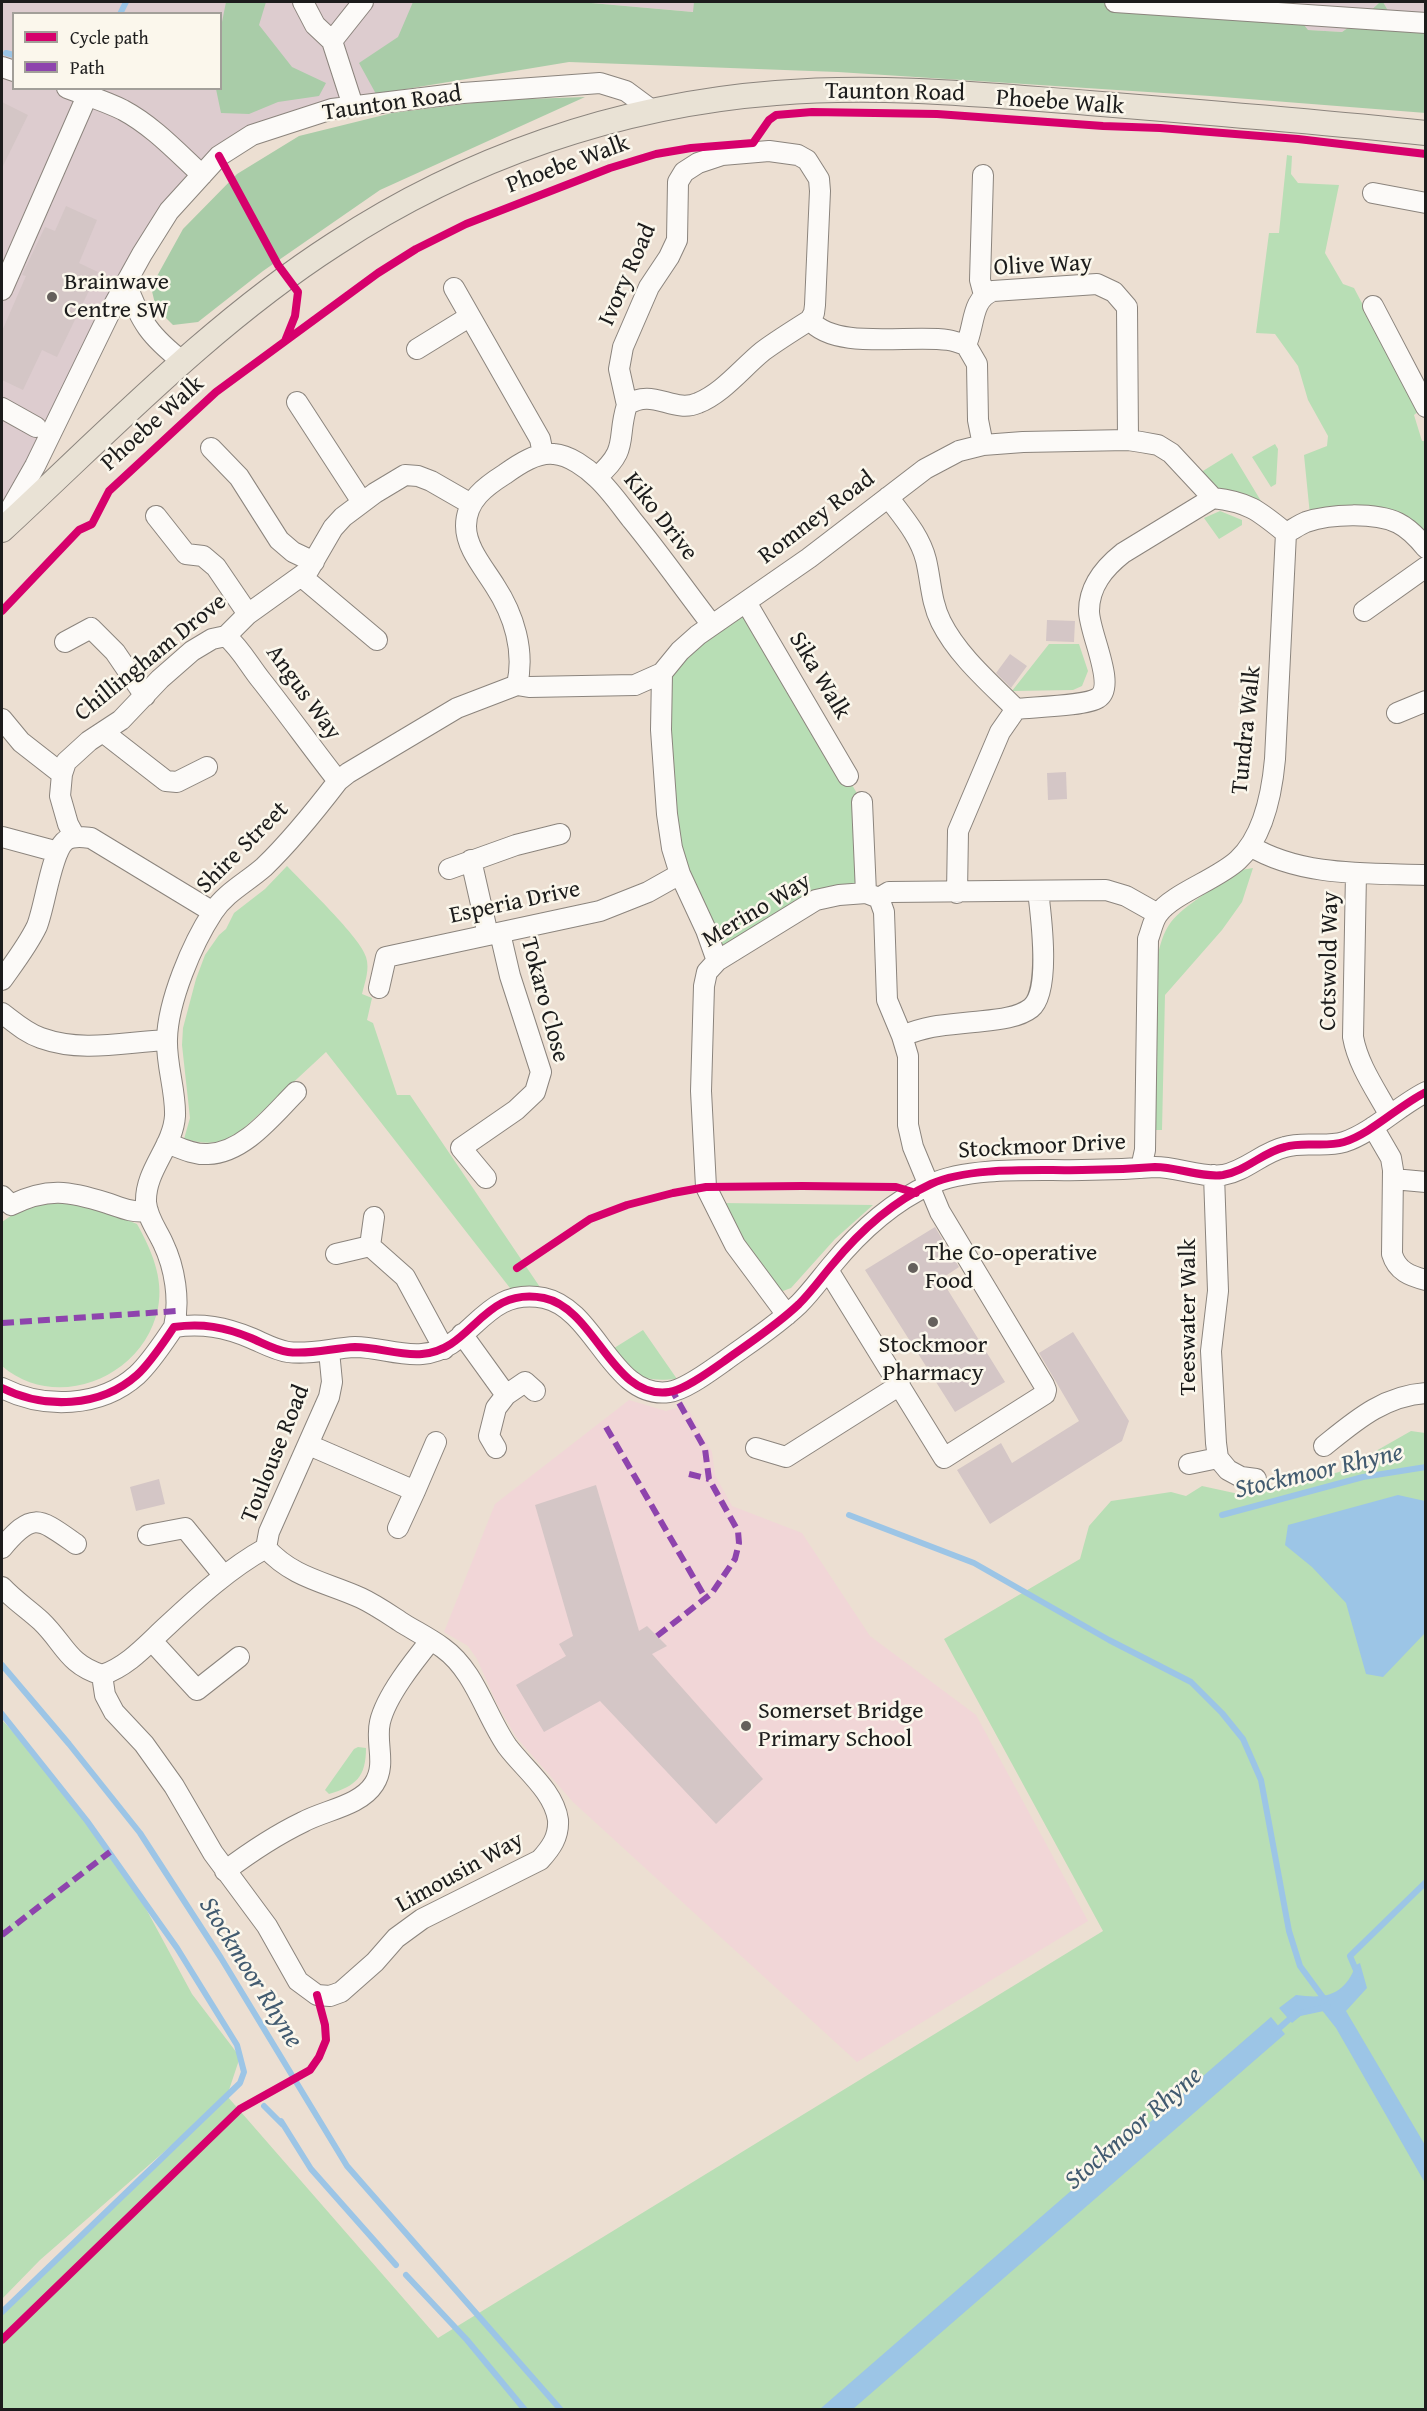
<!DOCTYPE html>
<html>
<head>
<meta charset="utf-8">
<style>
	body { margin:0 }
	#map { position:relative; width:1427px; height:2411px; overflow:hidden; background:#ecdfd2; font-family:"Gentium Book Plus",serif }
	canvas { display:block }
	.frame { position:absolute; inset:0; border:3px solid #1c1c1c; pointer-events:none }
	.legend { position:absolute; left:12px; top:12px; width:210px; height:78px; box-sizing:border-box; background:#fbf7ec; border:2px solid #a29f99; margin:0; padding:8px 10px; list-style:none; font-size:18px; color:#1c1c1c }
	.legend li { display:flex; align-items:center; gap:12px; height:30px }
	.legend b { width:30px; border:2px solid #a29f99 }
</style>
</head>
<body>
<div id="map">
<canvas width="1427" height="2411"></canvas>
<div class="frame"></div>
<ul class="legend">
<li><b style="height:8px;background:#d6006c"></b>Cycle path</li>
<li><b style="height:8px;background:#8e44ad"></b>Path</li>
</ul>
</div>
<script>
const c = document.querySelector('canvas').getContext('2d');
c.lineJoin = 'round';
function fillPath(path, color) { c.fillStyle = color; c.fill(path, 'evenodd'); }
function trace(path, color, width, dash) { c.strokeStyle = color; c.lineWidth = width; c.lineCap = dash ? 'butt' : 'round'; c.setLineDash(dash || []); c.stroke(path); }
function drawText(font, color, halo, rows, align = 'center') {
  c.font = font + ' "Gentium Book Plus",serif'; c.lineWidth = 5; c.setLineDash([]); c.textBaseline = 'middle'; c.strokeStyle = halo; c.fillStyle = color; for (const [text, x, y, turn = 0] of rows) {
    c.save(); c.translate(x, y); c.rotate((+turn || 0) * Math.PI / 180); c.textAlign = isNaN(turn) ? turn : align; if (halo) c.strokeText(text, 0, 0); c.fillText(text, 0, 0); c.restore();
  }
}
const built = new Path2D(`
	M629,1400L666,1411L686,1405L712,1452L715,1475L732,1506L802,1533L870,1636L976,1715L1088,1921L857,2062L573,1802L516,1737L497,1704L477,1659L468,1646L444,1632L495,1504Z`);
const industrial = new Path2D(`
	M2,2H455L376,94L252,135L169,211L2,526ZM14,14H220V88H14Z
	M580,2H694V12Z
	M1229,2H1380L1366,15L1342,32L1308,30Z
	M1383,2H1425V31L1398,28Z`);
const green = new Path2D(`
	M1287,155L1292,156L1291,174L1298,183L1339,185L1325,253L1343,284L1354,288L1419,411L1414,415L1422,441H1425V543L1413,529L1310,515L1304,455L1327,446L1328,436L1308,400L1298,366L1275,334L1256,333L1269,233H1279Z
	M1275,444L1278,449L1276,484L1271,487L1252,457Z
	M1232,453L1264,506L1205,486L1198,474Z
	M1220,511L1242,520V525L1219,539L1204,518Z
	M746,602L862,802L866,893L839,895L717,961L667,814L670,661Z
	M1049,644H1079L1088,671L1082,686L1073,690L1012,691Z
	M287,866C304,884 361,938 366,957C370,969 365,982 362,994L372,998L367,1020L373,1023L397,1095H410L548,1299L517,1297L326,1052L243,1129C221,1145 210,1145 184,1139L190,1118L182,1045L183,1028L196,979L205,955L219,935L226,929L234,913L265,889Z
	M1253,868L1242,902L1222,930L1165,995L1162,1130H1152C1152,1082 1143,958 1171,922C1183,906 1223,882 1241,870Z
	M44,1199L87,1204L137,1224C151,1249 164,1278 158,1308C144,1377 57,1413 2,1366V1222L22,1208Z
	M722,1203L873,1205L835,1239L791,1288L783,1291C763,1281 735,1225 722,1203Z
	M643,1330L677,1379C639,1382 636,1376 611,1350Z
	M1411,1431L1425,1433V2409H2V2312L212,2110L40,2260L2,2299V1720L43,1764L131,1881L192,1994L240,2057L227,2096L438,2338L1103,1931L944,1639L1080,1559L1089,1526L1111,1501L1171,1492L1186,1496L1202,1486L1248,1496L1339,1472Z
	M358,1747L366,1748C366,1777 356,1786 329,1794L325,1790L354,1749Z`);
const forest = new Path2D(`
	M226,2H266L259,25L292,67L326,83L319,96L278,102L249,114L221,113L216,89L220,88L221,27Z
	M413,2H580L693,12L694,2H1105L1289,6L1308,30L1342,32L1366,15L1380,2H1383L1398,28L1425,31L1426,113L1210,96L838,72L569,62L376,94L359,63L398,37Z
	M585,97L380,190L263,271L198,322L173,325L156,308L151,287L183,229L237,174L299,136L392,113L497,100Z`);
const water = new Path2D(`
	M1398,1495L1425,1501V1633L1383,1677L1366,1674L1346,1603L1312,1567L1285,1545L1288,1525Z
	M1360,1963L1367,1988L1346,2011L1425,2145V2183L1336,2028L1321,2009L1308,2010L1292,2023L1279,2008L1296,1995C1326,1999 1344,1996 1356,1965Z
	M1271,2017L1285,2034L853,2409H820Z`);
const stream = new Path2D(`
	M120,14L126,2
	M6,53L14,55
	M849,1515L974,1563L1109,1640L1191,1682L1222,1713L1243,1739L1261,1780L1289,1931L1300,1966L1325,2000
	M1222,1515L1363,1477L1426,1467
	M2,1665L69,1744L140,1833L221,1958L347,2166L561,2410
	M2,1714L87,1821L177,1948L237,2045L244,2072L240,2083L2,2312
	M1358,1975L1350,1956L1426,1882
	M1274,2033L1295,2014L1328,2007
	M264,2106L283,2125L281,2121L311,2169L396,2265
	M406,2275L467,2340L525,2410`);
const building = new Path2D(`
	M2,102L28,115L2,168Z
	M66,206L97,220L79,263L98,272L57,357L42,350L23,390L2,380V331L26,276L22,275L45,227L55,231Z
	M1047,620L1075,621L1074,642L1046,641Z
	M1010,654L1027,666L1011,688L996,673Z
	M1066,772L1067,799L1048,800L1047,773Z
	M935,1227L959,1267L941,1279L1005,1382L955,1412L865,1270Z
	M1073,1332L1129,1421L1122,1441L990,1524L957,1470L1001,1443L1012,1463L1079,1421L1039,1353Z
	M159,1479L165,1504L136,1511L130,1487Z
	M596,1485L639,1631L647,1626L667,1646L652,1654L763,1779L716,1824L600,1701L544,1732L516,1685L566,1656L559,1644L573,1636L535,1505Z`);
const minor = new Path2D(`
	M303,2L315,25L332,41L353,106
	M1115,2L1426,23
	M332,41L363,2
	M2,67L14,71
	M67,88C85,95 105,101 123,110C153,126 177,152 202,175
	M983,175L980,280L984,295
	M1373,193L1426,203
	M126,283C141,323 150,336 183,362
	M454,288L540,439L543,454
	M2,290L87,96
	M1373,306L1426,407
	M966,345C975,325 971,299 993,291L1097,284L1114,292L1127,307L1128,440
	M417,349L469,317
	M297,402L362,502
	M627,405L619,369L623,347L649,287L669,257L677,240L678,182L684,172L698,163L722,155L769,151L798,155L807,160L819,179L820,191L815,305L814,313L810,320
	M2,408L36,427
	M211,448L239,477L279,540L293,552L314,562
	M597,477C630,448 616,440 627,405C653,387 673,414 698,403C723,393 742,368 763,351C778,340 794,330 810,320C835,351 911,334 948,340C954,341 960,343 966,345L977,364L978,420L983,445
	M888,497C903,517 920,536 926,560C931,581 931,602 941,622C958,656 990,683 1016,709
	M156,516L186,554L203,556L216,567L248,614
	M2,524L35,466L111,310L142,254L169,211L219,156L252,135L332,109L463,93L600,83L626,91L653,111
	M1286,533C1292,530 1299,525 1306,522C1330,514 1375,512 1398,523C1410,529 1418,538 1426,548
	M301,576L377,640
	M746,602L848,776
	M1364,611L1426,567
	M226,636C241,649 249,665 261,680C288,714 312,748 338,781
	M65,642L91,628L115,652L145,696
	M517,685C525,651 514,615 495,586C484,568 466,548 466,526C466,500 486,486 505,474C519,464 537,452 554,454C569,455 587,468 597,478C610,490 621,506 632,520C660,554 685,590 712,625
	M1397,713L1426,701
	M2,719L21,742L62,774
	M103,732L166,781L177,782L207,767
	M862,802L866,893
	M2,837L58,852
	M75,837L68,824L60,796L62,774L66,762L89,741L121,720L160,679L192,651L212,639L226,636L248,614L308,571L333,528L343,517L375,493L405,475L418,476L431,481L471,504
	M1250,846C1302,877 1367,873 1426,875
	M471,860L488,935
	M449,869L516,845L560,834
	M1356,873L1353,1037C1358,1065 1376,1090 1389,1114
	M957,893L958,831L1000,732L1016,709C1033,707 1086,706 1098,698C1117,686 1089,633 1089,611C1089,586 1104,568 1123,553L1213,498
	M717,961L706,930L680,874L672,848L667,814L661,730L662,673L680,651L698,635L809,558L925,469L959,451L983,445L1023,442L1128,440L1141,442L1158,445L1171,453L1213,498C1249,502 1259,511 1286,533
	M2,980C14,963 28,945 37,926C45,906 51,855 64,842C71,835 82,837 91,838L213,912
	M379,988L386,957L600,911L648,892L680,874
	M2,1013C14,1022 26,1033 41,1038C83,1053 124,1042 167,1040
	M902,1036C929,1025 945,1025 974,1022C992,1020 1017,1019 1031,1008C1051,992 1041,915 1038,891
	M1373,1127L1391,1158L1393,1170L1392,1254C1397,1271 1410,1276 1426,1280
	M167,1143C180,1148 194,1155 208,1154C244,1153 273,1115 296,1092
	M1141,1168L1145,1150L1148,939C1151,932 1153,920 1158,914C1172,894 1218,879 1238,860C1264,836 1272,792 1275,759L1286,533
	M1214,1175L1218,1291L1211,1351L1216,1443L1218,1458L1228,1470L1241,1477L1256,1479
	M486,1178L461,1148L516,1110L535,1092L541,1072L510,976L500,933
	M1393,1179L1426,1182
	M2,1196L11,1205C48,1187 69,1191 107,1203C122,1208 132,1213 148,1211
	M374,1217L370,1246L405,1277L444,1349
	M336,1254L370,1246
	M828,1270L944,1458L1045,1394L1046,1390L1044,1385L940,1212L913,1147L908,1125V1056L902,1036L887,1000L884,912L879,898
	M787,1315L735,1245L706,1187L701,1091L704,986L707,972L717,961L816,900L839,895L866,893L879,898L889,892L1106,890L1126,896L1158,914
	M174,1327C180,1300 175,1268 163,1243C157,1230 147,1217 146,1202C145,1170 173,1147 175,1116C176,1091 166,1065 167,1039C168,1001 192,944 213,912C225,893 247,882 264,867C291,841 315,811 338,781L348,773L457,708L517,685L529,687L635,685L662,673
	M462,1334L506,1395L496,1408L489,1436L496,1448
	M2,1388C44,1409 100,1408 137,1375C151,1362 163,1343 174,1327C202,1323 225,1327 251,1338C263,1343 275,1350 288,1352C310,1355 333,1348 355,1347C378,1347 399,1356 422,1354C473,1350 482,1286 544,1298C596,1309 612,1400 669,1392C685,1390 710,1371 723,1362C749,1343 776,1326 799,1304C811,1292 821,1278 832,1265C859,1232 892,1202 931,1184C971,1166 1038,1171 1082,1170C1106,1170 1131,1169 1155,1167C1177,1167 1202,1178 1223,1175C1246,1171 1263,1152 1285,1147C1304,1141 1324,1148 1344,1142C1372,1133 1398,1106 1426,1092
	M506,1395L525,1382L535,1391
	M309,1445L415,1491L436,1442
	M1324,1446C1355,1421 1383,1396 1426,1393
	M756,1448L786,1457L900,1385
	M1189,1464L1218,1458
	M398,1528L415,1491
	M148,1535L185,1528L224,1576
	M2,1548C33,1511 39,1518 76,1544
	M2,1587C14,1600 28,1609 41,1621C65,1644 67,1664 102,1675L105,1695L114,1712L144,1744L174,1786L213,1853L267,1926L298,1981L317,1995L330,1996L341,1992L375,1962L396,1938L422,1919L540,1860C551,1848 559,1837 558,1820C554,1791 524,1769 507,1746C485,1714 475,1671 443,1648C431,1639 417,1632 404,1624C390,1615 376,1605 361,1598C326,1582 293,1578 266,1548
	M152,1641L197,1690L239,1657
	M102,1675C129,1666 148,1643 168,1625C198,1597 230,1568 266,1548L269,1532L329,1397L332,1382L329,1351
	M225,1871C249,1853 276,1835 303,1822C325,1810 360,1806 374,1784C387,1764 375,1743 380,1722C386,1696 414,1661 431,1640`);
const major = new Path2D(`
	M2,530C108,432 212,323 335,244C466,158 619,105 776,93C880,84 985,95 1089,103C1201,112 1313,121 1426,133`);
const quiet = new Path2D(`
	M2,1323L177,1311
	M606,1427L706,1599
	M689,1474L709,1479
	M657,1636L712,1593L735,1559L739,1543L738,1531L709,1479L705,1449L673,1392
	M2,1935L110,1852`);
const cycleway = new Path2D(`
	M219,156L278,265L298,292L295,316L285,341
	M2,611L79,530L92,524L109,491L216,392L378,273L416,249L466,224L610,168L656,154L691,148L753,143L769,120L776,115L812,112L937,114L1103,126L1160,128L1298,139L1426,154
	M517,1268L590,1219L627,1205L673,1193L706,1187L802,1186L896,1187L916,1193
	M2,1388C44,1409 100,1408 137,1375C151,1362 163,1343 174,1327C202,1323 225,1327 251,1338C263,1343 275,1350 288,1352C310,1355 333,1348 355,1347C378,1347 399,1356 422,1354C473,1350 482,1286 544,1298C596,1309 612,1400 669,1392C685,1390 710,1371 723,1362C749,1343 776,1326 799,1304C811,1292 821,1278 832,1265C859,1232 892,1202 931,1184C971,1166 1038,1171 1082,1170C1106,1170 1131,1169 1155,1167C1177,1167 1202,1178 1223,1175C1246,1171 1263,1152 1285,1147C1304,1141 1324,1148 1344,1142C1372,1133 1398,1106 1426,1092
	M2,2340L240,2109L310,2070L319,2057L326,2040L325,2025L317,1995`);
const markers = [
	[52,297,6,"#65605c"],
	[913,1268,6,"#65605c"],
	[933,1322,6,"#65605c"],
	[746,1726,6,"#65605c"]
];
const streetNames = [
	["Taunton Road",895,93,1],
	["Phoebe Walk",1060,103,4],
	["Taunton Road",392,104,-8],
	["Phoebe Walk",568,165,-20],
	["Olive Way",1043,266,-3],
	["Ivory Road",628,275,-66],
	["Phoebe Walk",153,424,-42],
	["Kiko Drive",660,517,52],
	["Romney Road",817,518,-37],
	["Chillingham Drove",151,658,-39],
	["Sika Walk",819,676,59],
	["Angus Way",303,693,54],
	["Tundra Walk",1247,730,-84],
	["Shire Street",243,848,-45],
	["Esperia Drive",515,903,-12],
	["Merino Way",757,911,-31],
	["Cotswold Way",1330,961,-89],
	["Tokaro Close",544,1000,75],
	["Stockmoor Drive",1042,1147,-3],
	["Teeswater Walk",1189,1317,-90],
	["Toulouse Road",276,1454,-68],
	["Limousin Way",460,1873,-29]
];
const poiNames = [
	["Brainwave",64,283],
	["Centre SW",64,311],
	["The Co-operative",925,1254],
	["Food",925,1282],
	["Stockmoor",933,1346,"center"],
	["Pharmacy",933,1374,"center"],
	["Somerset Bridge",758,1712],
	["Primary School",758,1740]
];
const waterNames = [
	["Stockmoor Rhyne",1319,1472,-13],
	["Stockmoor Rhyne",250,1973,58],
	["Stockmoor Rhyne",1134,2129,-41]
];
fillPath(built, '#f1d6d7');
fillPath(industrial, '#ddcccf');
fillPath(green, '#b8deb5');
fillPath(forest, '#a9cca8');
fillPath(water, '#9cc5e6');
trace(stream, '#9cc5e6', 6);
fillPath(building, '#d4c6c6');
trace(minor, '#8b847d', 22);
trace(major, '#8b847d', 26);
trace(minor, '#fcfaf8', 20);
trace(major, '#e9e2d5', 24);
trace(quiet, '#8e44ad', 6, [12, 6]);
trace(cycleway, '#d6006c', 8);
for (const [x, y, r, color] of markers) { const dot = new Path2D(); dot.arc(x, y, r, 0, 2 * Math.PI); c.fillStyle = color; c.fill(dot); trace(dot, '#fbf7ec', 2); }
drawText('24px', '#1c1c1c', '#fbf7ec', streetNames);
drawText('24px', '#1c1c1c', '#fbf7ec', poiNames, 'left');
drawText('italic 26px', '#425b70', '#fbf7ec', waterNames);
</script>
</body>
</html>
